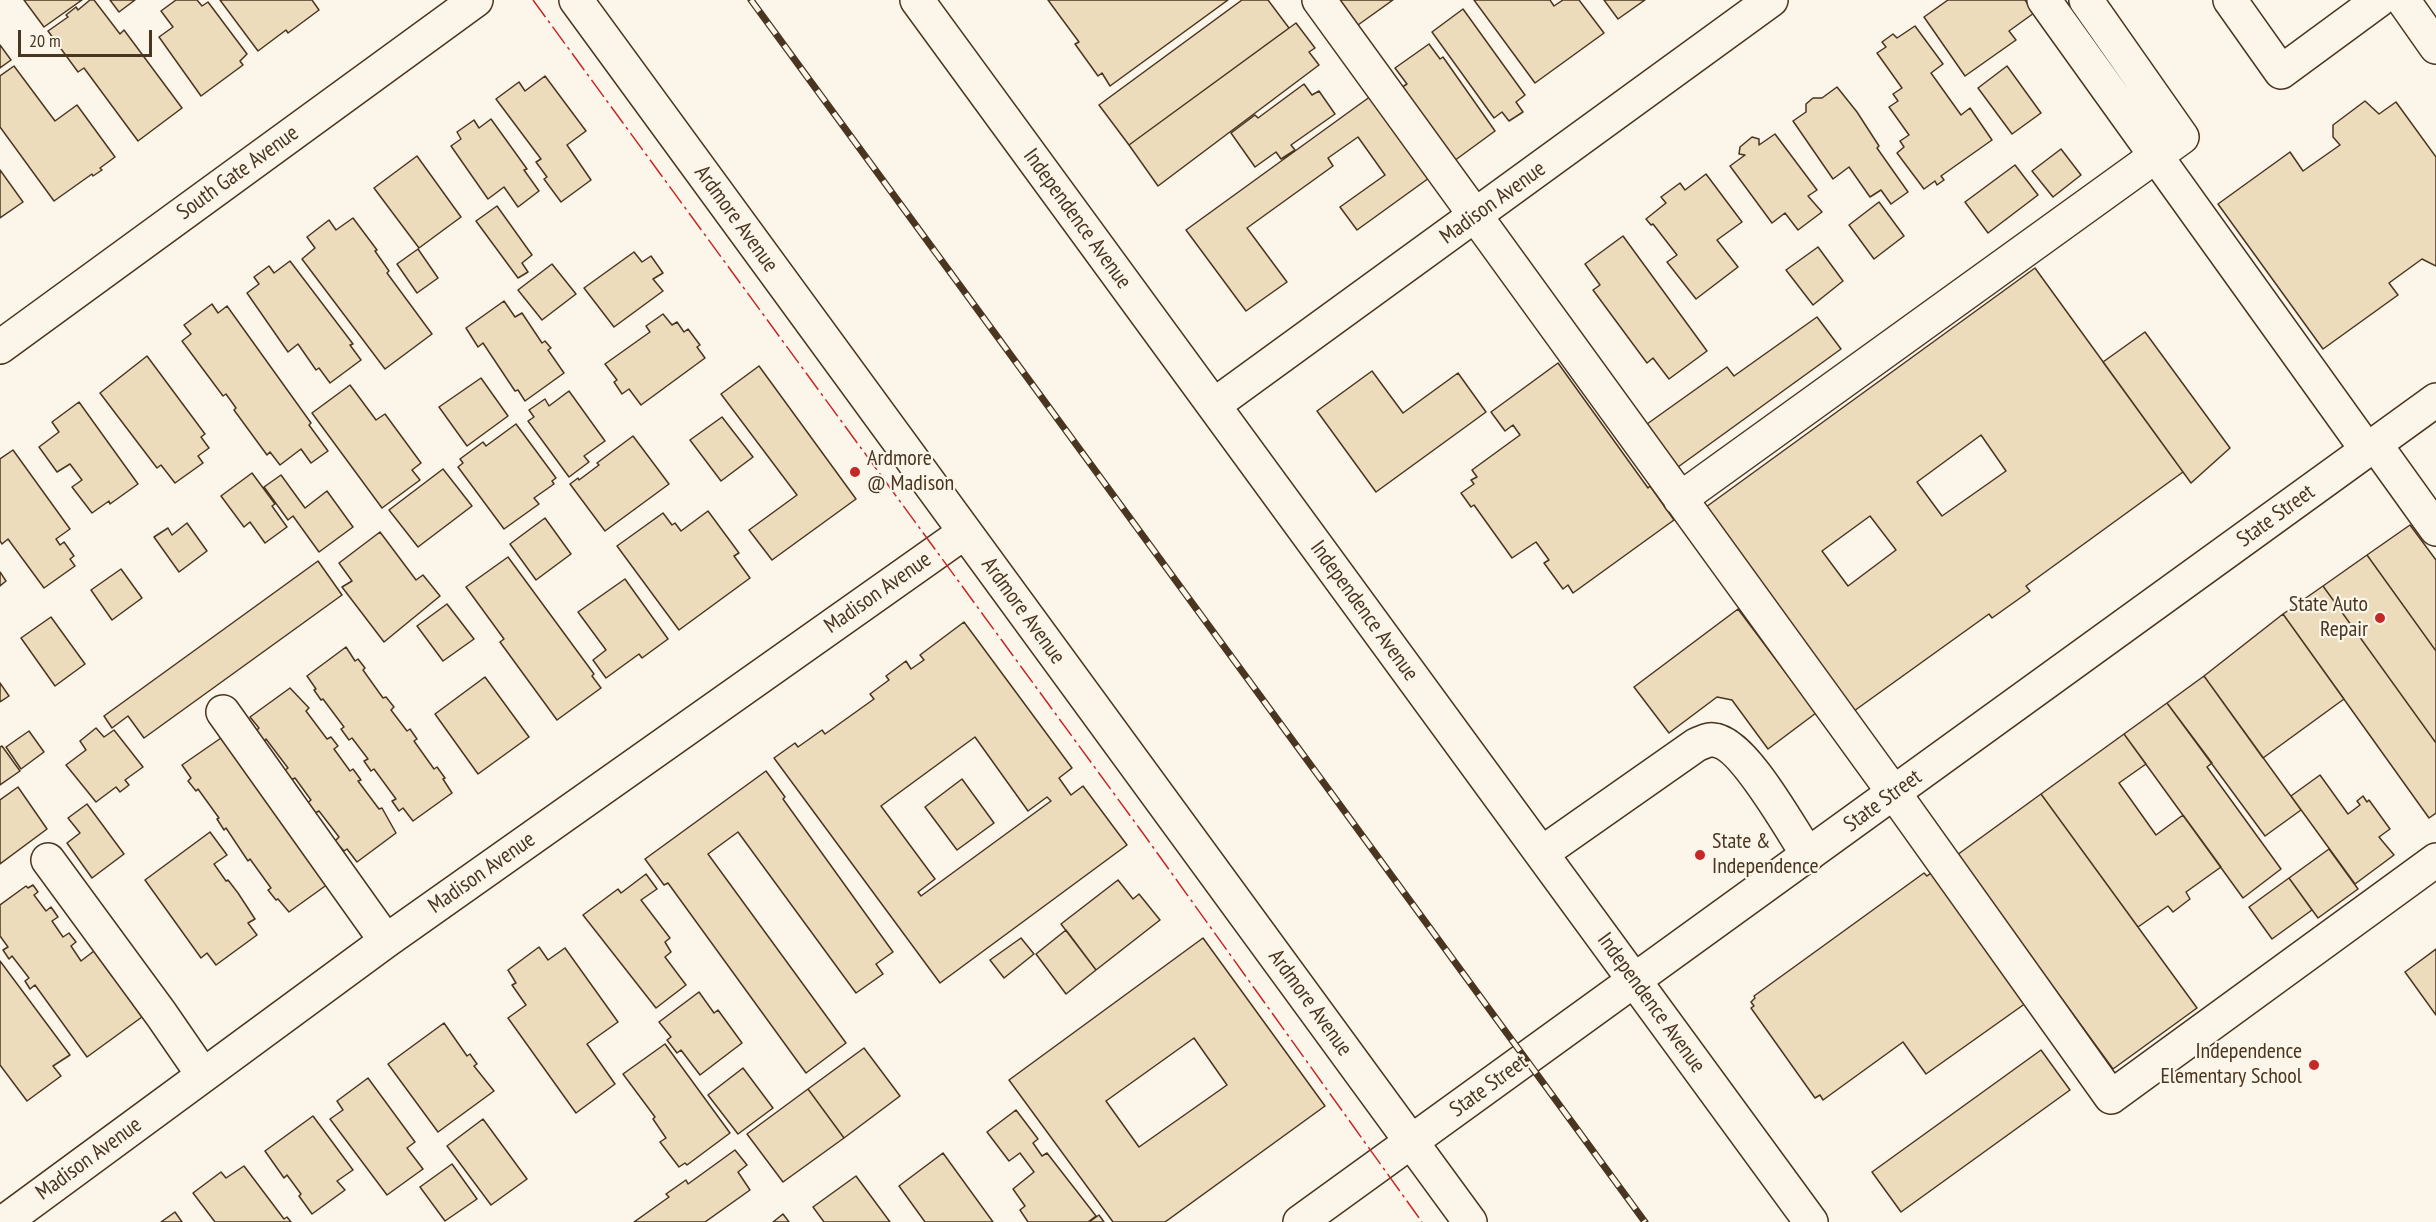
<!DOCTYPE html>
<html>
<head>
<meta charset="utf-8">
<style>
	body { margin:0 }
	#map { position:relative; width:2436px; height:1222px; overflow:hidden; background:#fbf6e9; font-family:"PT Sans Narrow",sans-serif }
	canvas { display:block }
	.scale { position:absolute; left:18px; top:30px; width:134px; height:27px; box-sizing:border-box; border:3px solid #4a3520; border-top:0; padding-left:8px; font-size:18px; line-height:21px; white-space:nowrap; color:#4a3520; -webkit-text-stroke:4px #fbf6e9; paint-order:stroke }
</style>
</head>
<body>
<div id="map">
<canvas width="2436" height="1222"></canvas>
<div class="scale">20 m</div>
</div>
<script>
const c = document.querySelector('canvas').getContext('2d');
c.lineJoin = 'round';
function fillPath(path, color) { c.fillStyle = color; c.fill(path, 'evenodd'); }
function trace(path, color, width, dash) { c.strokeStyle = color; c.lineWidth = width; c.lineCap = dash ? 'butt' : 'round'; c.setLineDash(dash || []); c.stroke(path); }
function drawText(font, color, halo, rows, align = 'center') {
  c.font = font + ' "PT Sans Narrow",sans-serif'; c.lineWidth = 4.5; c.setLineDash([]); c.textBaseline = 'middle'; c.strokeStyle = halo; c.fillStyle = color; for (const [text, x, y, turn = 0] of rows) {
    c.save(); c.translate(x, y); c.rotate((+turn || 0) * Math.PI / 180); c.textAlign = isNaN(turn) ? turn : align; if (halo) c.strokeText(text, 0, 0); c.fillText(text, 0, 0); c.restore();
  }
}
const building = new Path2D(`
	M24,0H82L44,27Z
	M90,0H94L120,34L124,30L182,108L138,141L84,68L78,72L48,31L68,17L66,15L76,7L78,10Z
	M110,0H135L119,12Z
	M176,0H197L202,6L208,2L247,54L240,61L243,65L201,96L159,37L173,27L161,11Z
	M220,0H312L319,10L288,33L286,30L258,51Z
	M1048,0H1228L1110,86L1102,73L1098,76L1075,44L1079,42Z
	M1242,0H1268L1289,28L1129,145L1099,105Z
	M1340,0H1393L1358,25Z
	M1474,0H1550L1554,6L1563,0H1579L1604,33L1535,83Z
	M1604,0H1645L1618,19Z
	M1948,0H2025L2034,13L2009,31L2016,40L1965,76L1924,17Z
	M1463,9L1525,95L1516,102L1523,112L1509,121L1502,112L1494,118L1432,32Z
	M1296,23L1315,48L1309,52L1319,65L1158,186L1129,145Z
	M1915,26L1943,64L1931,73L1961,115L1970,108L1992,140L1941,176L1944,180L1937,185L1935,181L1924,189L1897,153L1904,147L1900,141L1909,135L1889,107L1898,101L1893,94L1902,88L1877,53L1886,47L1882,42L1893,34L1897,38Z
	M1429,44L1440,59L1443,57L1495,131L1454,161L1399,89L1407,84L1395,68Z
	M0,45L11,60L0,68Z
	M14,66L55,121L77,105L115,157L100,168L102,170L93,176L92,174L54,201L0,127V76Z
	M2007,66L2041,113L2012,134L1978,88Z
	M545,76L586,131L567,145L591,180L561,202L544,179L547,177L536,162L541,159L496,99L519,82L525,91Z
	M1304,84L1312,95L1319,91L1335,114L1291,145L1295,150L1281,159L1276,152L1255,167L1231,133L1255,115L1258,118Z
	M1837,87L1857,112L1879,146L1877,148L1908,192L1891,204L1881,190L1870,197L1849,167L1833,179L1793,121L1806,112V104L1813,98H1822Z
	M1371,96L1429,178L1357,230L1340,207L1385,175L1358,137L1328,158L1333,166L1247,228L1287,282L1246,311L1186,230Z
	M2365,101L2379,114L2396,102L2436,157V266L2422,259L2389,283L2398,295L2323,349L2218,204L2290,152L2303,171L2340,145L2333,137V125Z
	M491,119L527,169L524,170L539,191L518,207L504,187L488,199L451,146L461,139L457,132L474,120L479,128Z
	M1775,134L1817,190L1808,196L1822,212L1798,230L1785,213L1772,223L1730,166L1745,155L1739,154L1740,147L1752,137L1759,139V145Z
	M2061,149L2081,175L2053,197L2032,171Z
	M417,156L461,217L419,248L374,188Z
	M2015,165L2038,195L1988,233L1965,202Z
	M0,170L23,202L0,218Z
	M1706,174L1742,222L1717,240L1738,267L1696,299L1667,262L1677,255L1653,224L1651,225L1646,219L1666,203L1661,197L1680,183L1685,190Z
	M1879,202L1904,236L1874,259L1849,225Z
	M497,206L532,255L522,263L528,272L518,278L476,221Z
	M353,218L377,250L375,251L389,271L387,273L432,334L385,369L302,259L315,248L307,237L329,220L336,230Z
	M1623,236L1707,351L1669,379L1653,358L1647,363L1593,290L1600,285L1585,264Z
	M1818,247L1843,281L1813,305L1786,270Z
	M418,249L438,278L417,293L397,264Z
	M634,252L642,262L651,256L663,273L653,279L663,291L614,327L584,288Z
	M290,261L353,344L350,345L361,360L330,383L319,368L316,370L298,344L288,352L247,293L259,284L254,277L269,266L274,273Z
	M552,264L576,294L542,320L518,290Z
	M2035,268L2183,472L2026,586L2030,591L1992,618L1989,614L1854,711L1706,507ZM1981,435L2006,471L1942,516L1917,482ZM1870,516L1896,550L1848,586L1822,551Z
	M504,301L515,317L522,313L542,343L545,341L551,348L548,350L564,373L525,401L518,390L515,391L483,343L478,347L466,328Z
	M212,304L218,313L227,306L311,423L309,425L328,451L311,463L301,449L280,465L270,452L267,455L234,410L236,408L226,394L223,396L182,341L191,334L184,325Z
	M663,314L672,325L677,322L684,332L688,329L700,345L697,347L705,358L641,405L629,389L622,394L614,382L617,380L605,364L650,332L646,326Z
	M1817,317L1841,349L1678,467L1647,424L1727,367L1734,376Z
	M2145,332L2230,448L2191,483L2103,362Z
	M147,356L205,434L201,437L209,448L198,456L203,463L175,483L161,465L157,468L100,393Z
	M1558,363L1648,488L1650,486L1674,520L1573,593L1568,585L1563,589L1544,563L1549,560L1536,542L1512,558L1474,505L1471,507L1461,493L1474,484L1471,480L1477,477L1472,470L1520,435L1513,425L1505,431L1491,412Z
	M759,366L856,499L772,560L749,530L797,495L721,394Z
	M1372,371L1403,413L1458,373L1486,412L1376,492L1317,411Z
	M481,378L508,416L467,446L439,407Z
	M350,385L376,420L385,414L421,463L412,470L420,480L382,508L312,413Z
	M569,391L605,441L584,456L589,462L569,477L528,421L534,417L529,410L545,399L549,406Z
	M79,402L138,484L110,504L109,501L92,513L72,487L82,480L70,464L57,472L39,447L59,432L52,422Z
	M722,417L753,457L721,481L690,440Z
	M516,424L556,478L552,481L554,484L534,498L539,504L504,529L458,467L463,463L460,459L483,442L486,446Z
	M633,436L669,484L605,531L570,484L578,478L579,480L599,465L597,463Z
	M13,450L70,529L56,539L60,545L64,542L74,556L70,559L75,566L44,588L8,539L2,544L0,541V459Z
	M443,469L472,506L418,547L389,510Z
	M252,473L275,504L272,506L287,527L265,543L250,522L244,527L221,496Z
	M281,475L305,508L327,491L353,527L319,552L293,516L288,520L264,487Z
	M708,511L739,553L734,556L750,578L679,630L617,546L663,513L672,525L675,523L681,531Z
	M545,518L571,554L536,580L510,544Z
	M187,523L207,551L179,572L154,537L168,528L172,535Z
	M2410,525L2436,560V651L2367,555Z
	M380,532L416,580L423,575L440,596L384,642L342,587L352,581L339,563Z
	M2367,555L2436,651V743L2323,586Z
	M508,557L594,674L592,676L601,688L557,720L500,642L504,639L466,587Z
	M318,561L342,595L144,738L128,716L112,728L104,716Z
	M121,569L142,598L112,620L91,590Z
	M0,572L6,581L0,586Z
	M625,579L668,639L642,658L639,654L606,678L593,660L606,650L578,612Z
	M2323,586L2436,743V813L2429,818L2283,614Z
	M447,604L474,639L443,661L417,626Z
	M1738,609L1816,713L1768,749L1732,700L1717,697L1669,733L1634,687Z
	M2283,614L2344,699L2263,758L2204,676Z
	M51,617L85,664L55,686L21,638Z
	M964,622L1072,768L1059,778L1071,795L1083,786L1127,845L940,983L774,758L795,743L798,747L822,730L825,734L874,699L870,694L889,680L886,676L906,661L911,669L924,660L920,655ZM975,737L1028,811L1047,797L1051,801L921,896L918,892L935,879L881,806Z
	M346,647L355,661L358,659L365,668L363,670L383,698L386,697L394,707L391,710L407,731L410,729L417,739L414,741L434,769L437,767L445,778L443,779L452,793L413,821L403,808L399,811L392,801L396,799L374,769L371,771L364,761L368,759L352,738L349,740L341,729L344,727L323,699L321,700L314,690L316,689L307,676Z
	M2204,676L2301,810L2265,836L2167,703Z
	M485,677L529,737L478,774L435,714Z
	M0,683L9,696L0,702Z
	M290,688L309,708L306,711L327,739L331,737L338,746L334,749L350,771L353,769L361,780L358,781L379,809L382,808L396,833L357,862L347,849L344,851L335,841L339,837L319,811L315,813L307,803L311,800L295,778L291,780L284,771L288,768L266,739L264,742L256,731L259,728L250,717Z
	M2167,703L2212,763L2207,767L2281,869L2243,898L2124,734Z
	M96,728L104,737L114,730L143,767L125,780L129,785L120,792L116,787L96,802L66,765L86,750L80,741Z
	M29,731L44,752L21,769L6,747Z
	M2124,734L2146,764L2119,783L2156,835L2183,815L2221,867L2186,892L2190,899L2173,912L2168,906L2138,927L2041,794Z
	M221,738L328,884L289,912L278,899L276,900L268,890L271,888L250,859L248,861L226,828L224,830L217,819L219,818L198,789L196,791L188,781L191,778L182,765Z
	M2,746L20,771L0,785V747Z
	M766,771L785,797L783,799L893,952L876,964L883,974L856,993L738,832L708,854L846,1043L806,1073L668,883L664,885L645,859Z
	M2320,775L2348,814L2360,805L2357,801L2363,796L2367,802L2369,800L2390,829L2379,837L2394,855L2355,884L2291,796Z
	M962,779L994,823L957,850L925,807Z
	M18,787L47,829L0,864V800Z
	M2041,794L2197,1008L2113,1069L1957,855Z
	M87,804L124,854L92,878L67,843L80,833L68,818Z
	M210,832L227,855L214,864L226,881L228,880L238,893L255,919L248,923L257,935L216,965L207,953L201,958L145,880Z
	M2329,849L2358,889L2318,918L2289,878Z
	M1924,873L1927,876L1931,873L2026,1003L1926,1074L1903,1042L1823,1100L1820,1095L1815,1098L1751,1008L1754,1006L1751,1002L1755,998L1754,996Z
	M646,874L657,889L641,900L670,938L665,942L671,952L665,957L686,985L656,1008L583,915L618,889L621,893Z
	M2289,878L2312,910L2272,939L2249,907Z
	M1118,880L1133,899L1139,894L1160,920L1096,970L1061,924Z
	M33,885L38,892L34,895L46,911L51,907L58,917L52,921L63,937L69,933L76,942L71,946L81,961L94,951L112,976L116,972L121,979L117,982L142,1017L87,1057L35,985L30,989L25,981L29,978L12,956L9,959L3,950L8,947L0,936V905L26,886L28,888Z
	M1066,930L1096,970L1066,994L1036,954Z
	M1021,938L1034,954L1004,978L990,960Z
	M1203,938L1325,1106L1165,1222H1113L1009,1080ZM1194,1038L1227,1085L1139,1147L1106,1101Z
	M539,947L548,960L565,948L618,1022L587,1044L615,1084L576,1113L508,1018L526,1005L512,985L516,983L508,970Z
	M2436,949V1015L2405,972Z
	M0,961L70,1055L53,1066L61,1076L27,1101L0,1065Z
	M699,992L714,1013L718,1010L742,1043L700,1075L681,1050L677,1053L667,1040L671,1037L659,1022Z
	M444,1023L467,1056L470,1054L477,1064L474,1066L494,1091L438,1132L388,1064Z
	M665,1044L730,1133L687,1165L685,1163L679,1167L660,1142L666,1138L653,1119L655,1117L623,1074Z
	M864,1048L900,1096L844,1138L808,1089Z
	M2041,1050L2070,1090L1901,1212L1872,1172Z
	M743,1068L773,1108L738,1134L708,1095Z
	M368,1078L415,1142L407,1148L423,1169L387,1195L330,1119L343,1110L337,1101Z
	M808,1089L844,1138L783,1182L747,1134Z
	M1016,1110L1038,1139L1033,1143L1042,1156L1047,1153L1096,1216L1088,1222H1028L1020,1210L1025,1206L1013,1189L1034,1172L1020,1153L1009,1161L987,1132Z
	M313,1116L353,1170L337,1181L345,1190L312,1214L299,1196L301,1194L287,1175L284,1178L265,1151Z
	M483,1119L527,1179L491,1205L447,1146Z
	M735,1150L747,1165L738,1172L750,1190L705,1222H634L669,1197L666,1194L686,1180L688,1184Z
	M943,1153L993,1222H925L899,1186Z
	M452,1164L477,1199L445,1221L420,1187Z
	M244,1166L284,1219L287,1217L291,1222H215L193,1193L221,1172L226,1178Z
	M856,1176L890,1222H824L813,1207Z
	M175,1212L182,1222H161Z
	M783,1214L789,1222H773Z
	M1099,1215L1104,1222H1089Z`);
const minor = new Path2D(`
	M576,0L1470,1222
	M917,0L1811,1222
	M1319,0L1894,793L2111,1097L2436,860
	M2044,0L2367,450
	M2230,0L2281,72L2379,0
	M2403,0L2436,47
	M0,347L476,0
	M1214,405L1771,0
	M2375,444L2436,529
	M1680,499L2182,137L2086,0
	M223,712L386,941
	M1542,853L1696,745C1701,743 1708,739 1713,740C1743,741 1791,830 1808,855
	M48,860L161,1014L203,1075
	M4,1222L386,941L965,532`);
const major = new Path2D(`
	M1300,1222L2436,400`);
const rail = new Path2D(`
	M751,0L1645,1222`);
const power = new Path2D(`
	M533,0L1145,836L1422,1222`);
const markers = [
	[855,472,6,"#c62828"],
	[2380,618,6,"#c62828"],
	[1700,855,6,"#c62828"],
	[2314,1065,6,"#c62828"]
];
const streetNames = [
	["South Gate Avenue",238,173,-36],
	["Madison Avenue",1493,203,-36],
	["Ardmore Avenue",736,219,54],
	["Independence Avenue",1077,219,54],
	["State Street",2276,516,-36],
	["Madison Avenue",878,593,-35],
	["Ardmore Avenue",1023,611,54],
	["Independence Avenue",1364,611,54],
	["State Street",1883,801,-36],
	["Madison Avenue",482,873,-35],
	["Ardmore Avenue",1310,1003,54],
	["Independence Avenue",1651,1003,54],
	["State Street",1489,1086,-36],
	["Madison Avenue",89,1159,-36]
];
const poiNames = [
	["Ardmore",867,459],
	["@ Madison",867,484],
	["State Auto",2368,605,"right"],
	["Repair",2368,630,"right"],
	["State &",1712,842],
	["Independence",1712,867],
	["Independence",2302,1052,"right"],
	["Elementary School",2302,1077,"right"]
];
fillPath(building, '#ecdcbc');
trace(building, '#4a3520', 1.5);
trace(minor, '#4a3520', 36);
trace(major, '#4a3520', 36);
trace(minor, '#fbf6e9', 33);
trace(major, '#fbf6e9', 33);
trace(rail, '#4a3520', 7);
trace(rail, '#fbf6e9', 4.5, [14]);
trace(power, '#c62828', 1.5, [21, 4.5, 3, 4.5]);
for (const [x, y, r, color] of markers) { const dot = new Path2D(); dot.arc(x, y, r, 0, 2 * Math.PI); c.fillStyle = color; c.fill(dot); trace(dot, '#fbf6e9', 2); }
drawText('22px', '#4a3520', '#fbf6e9', streetNames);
drawText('22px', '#4a3520', '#fbf6e9', poiNames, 'left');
</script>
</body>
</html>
